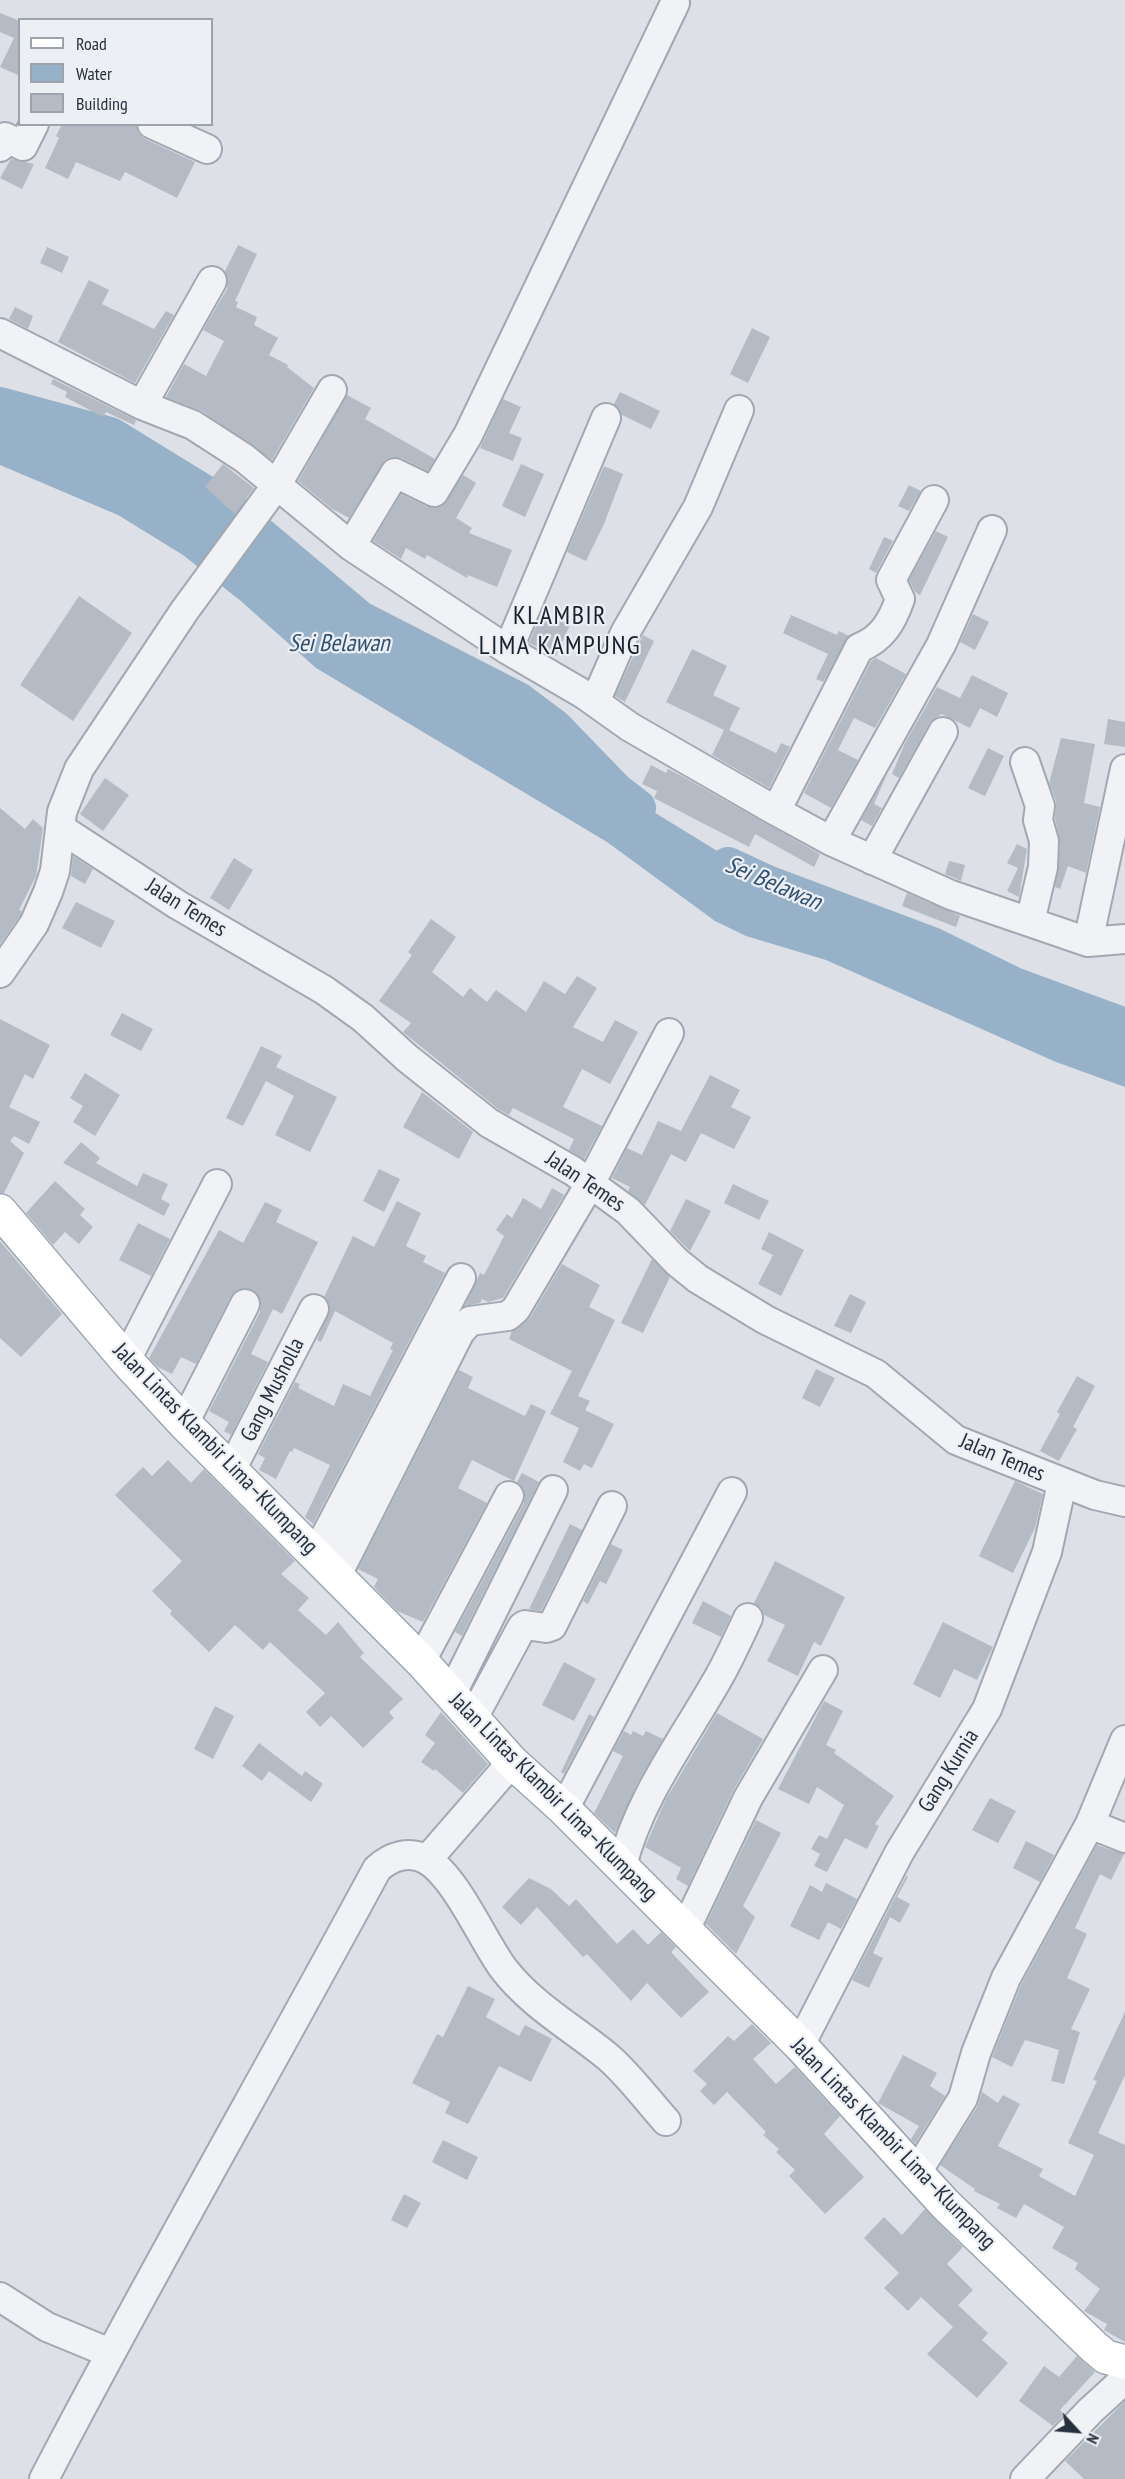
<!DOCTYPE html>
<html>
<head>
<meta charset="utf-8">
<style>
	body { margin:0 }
	#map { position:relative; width:1125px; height:2479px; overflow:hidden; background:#dde1e7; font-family:"PT Sans Narrow",sans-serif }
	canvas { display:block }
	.legend { position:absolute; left:18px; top:18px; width:195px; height:108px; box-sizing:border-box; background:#ecf0f5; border:2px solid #9da3ac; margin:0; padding:8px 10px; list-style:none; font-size:18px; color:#26303e }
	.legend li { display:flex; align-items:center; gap:12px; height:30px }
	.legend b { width:30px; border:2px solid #9da3ac }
	.north { position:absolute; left:1047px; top:2401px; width:60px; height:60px; -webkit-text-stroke:4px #ecf0f5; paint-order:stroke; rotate:116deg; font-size:16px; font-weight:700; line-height:24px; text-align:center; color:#26303e }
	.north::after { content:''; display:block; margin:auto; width:21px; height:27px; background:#26303e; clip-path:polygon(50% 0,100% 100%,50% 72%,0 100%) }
</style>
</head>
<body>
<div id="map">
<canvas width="1125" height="2479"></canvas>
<ul class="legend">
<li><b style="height:8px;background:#fff"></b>Road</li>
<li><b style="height:16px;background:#97b1c8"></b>Water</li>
<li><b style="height:16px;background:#b4bbc4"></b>Building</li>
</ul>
<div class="north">N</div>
</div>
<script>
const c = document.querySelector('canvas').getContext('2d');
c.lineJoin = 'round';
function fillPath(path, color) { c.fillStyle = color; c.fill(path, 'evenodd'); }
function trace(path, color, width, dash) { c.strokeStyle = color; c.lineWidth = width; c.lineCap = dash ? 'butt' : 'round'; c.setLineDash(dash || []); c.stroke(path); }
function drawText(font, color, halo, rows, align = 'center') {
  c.font = font + ' "PT Sans Narrow",sans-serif'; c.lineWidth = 4.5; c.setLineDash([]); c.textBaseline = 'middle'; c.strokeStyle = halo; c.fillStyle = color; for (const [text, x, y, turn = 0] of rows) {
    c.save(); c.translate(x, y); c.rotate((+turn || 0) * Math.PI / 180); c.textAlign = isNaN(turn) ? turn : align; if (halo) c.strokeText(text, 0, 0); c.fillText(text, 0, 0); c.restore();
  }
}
const water = new Path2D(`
	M0,406L22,413L123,460L180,495L295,580L552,741L644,806L810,908L935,966L1125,1030V1087L1056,1062L826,960L746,936L715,921L607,842L316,668L242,602L183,555L118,515L0,465Z`);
const river = new Path2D(`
	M0,406L110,436L224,506L360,620L518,701L554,728L615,791L637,808
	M728,866L767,884L932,946L1014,986L1125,1027`);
const building = new Path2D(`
	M0,13L20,21V76L0,67L14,38L0,32Z
	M62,124H136L138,133L145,139L195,162L177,198L125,172L120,181L76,162L68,179L45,168L59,138L56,136Z
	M11,159L34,164L22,189L0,178Z
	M238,245L257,254L235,301L238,302L236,307L257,317L254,325L278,338L269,355L288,365L287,367L314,388L272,460L202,411L166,397L184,364L206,376L224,341L203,330L227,289L228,280L225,271Z
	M47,247L69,257L62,273L40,263Z
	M89,280L109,290L102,304L154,329L166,311L174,315L135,383L58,342Z
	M15,307L33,316L28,329L9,319Z
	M752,328L770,337L748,383L730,374Z
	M53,379L136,420L134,425L106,412L103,417L65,397L67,392L51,384Z
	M620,392L660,411L651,429L622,415L614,404Z
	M347,395L371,408L365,419L435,459L428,471L402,458L386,459L349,518L331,508L298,481Z
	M503,399L521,407L509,433L522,438L513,461L480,448Z
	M223,464L254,488L235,514L205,487Z
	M521,464L544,474L525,517L502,506Z
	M604,466L623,474L604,524L586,561L567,552Z
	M463,475L476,483L456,518L472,528L469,533L512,550L497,587L468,575L467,578L427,555L425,559L406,548L401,559L373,541L401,494L427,507L442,506Z
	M909,485L921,491L909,511L898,506Z
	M936,531L948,537L920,595L915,592L909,580Z
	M884,537L893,541L876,573L869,569Z
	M79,596L132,633L73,721L20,685Z
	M542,612L570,625L556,656L529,643Z
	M973,614L989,622L975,650L960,642Z
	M791,615L837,635L839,631L849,636L823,682L816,679L828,654L783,633Z
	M643,635L654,641L625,702L615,696Z
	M692,649L727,666L713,695L740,708L729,730L776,753L781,743L790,747L769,788L712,755L724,730L666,702Z
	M876,658L906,674L875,728L854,718L838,750L858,760L831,808L804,793L871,661Z
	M972,675L1008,693L997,717L980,708L970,728L942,714L935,718L929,724L899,778L892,774L905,743L937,687L960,698Z
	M1108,719L1125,722V747L1104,744Z
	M1061,738L1095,744L1084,803L1100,807L1086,873L1068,866L1060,889L1055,887L1060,841L1055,819L1056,801L1049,783Z
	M988,748L1004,756L985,796L968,788Z
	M651,765L666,773L668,769L680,775L820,854L814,867L755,834L749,847L654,798L657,791L642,784Z
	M887,774L874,804L882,808L872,826L861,820Z
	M105,778L129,795L103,831L80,814Z
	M0,808L25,829L33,819L43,828L36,876L19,910L22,911L20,916L0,944Z
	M1017,844L1027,849L1019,897L1007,891L1018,868L1007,863Z
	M73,856L93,869L85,884L71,876Z
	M234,858L253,870L229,910L210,898Z
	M949,861L965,865L961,881L945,874Z
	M907,893L960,916L956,927L902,906Z
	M76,902L115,921L101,948L62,928Z
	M431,919L456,937L432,972L463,997L470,988L487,1002L496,990L526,1012L544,981L565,994L577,976L597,988L573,1027L603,1042L615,1020L638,1032L610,1084L582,1069L563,1107L602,1126L584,1159L569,1150L574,1139L513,1108L509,1115L498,1109L403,1032L411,1023L379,1001L412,955L408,952Z
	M122,1013L153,1029L141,1051L110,1035Z
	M0,1019L50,1045L33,1079L25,1074L9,1107L40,1122L29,1144L14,1136L10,1141L24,1153L4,1193H0Z
	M261,1046L282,1056L276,1067L337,1097L310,1152L275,1135L294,1096L266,1081L243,1126L226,1118Z
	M85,1073L120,1095L95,1136L73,1122L83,1106L70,1098Z
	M710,1075L740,1090L731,1107L751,1117L734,1149L701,1133L686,1162L671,1154L645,1205L628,1191L630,1187L612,1178L627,1148L642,1155L658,1121L681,1131Z
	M422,1092L473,1132L459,1159L403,1127Z
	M81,1142L100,1158L96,1163L137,1186L143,1173L168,1184L161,1199L170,1204L164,1216L63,1163Z
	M379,1169L400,1179L384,1212L363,1201Z
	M55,1181L85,1209L80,1215L93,1227L79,1244L65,1232L53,1245L26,1213Z
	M733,1184L769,1201L759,1220L724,1203Z
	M552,1188L564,1195L503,1298L488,1302L482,1299L480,1303L465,1306L480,1273L484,1275L504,1236L496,1230L507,1214L512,1218L523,1198L541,1209Z
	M686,1199L711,1211L690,1251L670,1231Z
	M397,1201L421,1213L406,1246L426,1256L423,1262L445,1273L313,1524L305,1517L330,1465L294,1448L292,1452L290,1451L276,1479L259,1470L265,1458L258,1454L295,1382L300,1384L298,1388L334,1406L343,1384L370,1396L393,1350L390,1349L393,1343L335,1311L321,1342L317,1340L330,1309L324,1297L353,1236L374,1247Z
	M265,1202L282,1210L276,1222L318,1242L282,1314L273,1309L251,1354L268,1362L231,1435L224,1431L229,1422L209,1411L260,1312L261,1303L258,1295L245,1288L237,1290L231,1296L196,1364L181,1357L172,1374L158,1367L149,1358L219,1230L243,1243Z
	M138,1223L170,1239L151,1276L119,1260Z
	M769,1232L804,1250L781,1296L758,1284L773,1255L761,1249Z
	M0,1241L62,1314L21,1357L0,1338Z
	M652,1259L670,1277L643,1333L621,1323Z
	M562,1264L600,1285L589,1307L615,1320L578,1396L590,1401L585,1410L614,1424L592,1468L584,1464L580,1471L563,1462L579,1428L550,1414L572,1371L509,1339L512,1331L530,1318Z
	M850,1294L866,1302L851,1333L834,1326Z
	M816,1369L835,1378L820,1407L802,1398Z
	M459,1370L473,1377L468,1388L525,1416L531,1404L546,1411L514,1481L472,1460L458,1488L487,1503L423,1622L397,1611L374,1587L378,1579L358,1569Z
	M1077,1376L1095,1386L1073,1427L1077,1429L1059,1461L1040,1451L1060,1414L1057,1412Z
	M168,1460L191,1483L204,1469L295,1561L281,1574L309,1598L298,1610L326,1635L338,1622L364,1653L360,1657L403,1699L389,1712L394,1718L363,1748L331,1716L320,1727L306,1712L325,1693L270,1642L263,1650L235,1625L209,1652L170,1614L172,1611L152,1591L182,1561L115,1495L143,1467L152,1476Z
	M522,1473L539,1482L462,1636L455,1632L524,1503L525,1495L517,1482Z
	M1015,1481L1043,1494L1035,1528L1013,1573L979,1556Z
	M570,1524L582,1530L541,1611L529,1609Z
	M611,1544L623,1550L606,1584L600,1581L588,1604L583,1601Z
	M775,1561L845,1597L821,1646L814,1642L798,1676L767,1661L785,1625L764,1615L761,1608L754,1603Z
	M703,1601L731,1616L721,1637L692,1623Z
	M943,1622L993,1647L977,1680L954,1669L940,1698L913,1684Z
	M564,1662L596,1679L574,1721L542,1705Z
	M824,1701L843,1711L826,1745L836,1750L834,1753L894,1796L875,1824L879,1826L867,1849L845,1838L827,1872L814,1866L820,1854L811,1849L819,1835L827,1839L844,1805L817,1787L809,1804L778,1789Z
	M215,1706L234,1716L213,1759L194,1749Z
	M441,1712L488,1764L463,1793L435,1769L434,1771L421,1762L435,1743L425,1735Z
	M717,1713L763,1739L733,1791L688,1886L676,1879L681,1868L645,1847L666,1799Z
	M589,1714L594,1717L564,1774L561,1772Z
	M624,1731L631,1735L633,1731L643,1736L646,1731L663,1739L637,1784L615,1833L594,1813L623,1756L613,1751Z
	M259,1743L302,1776L305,1771L323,1784L311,1802L269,1771L262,1781L242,1766Z
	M990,1798L1016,1811L998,1843L972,1830Z
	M756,1820L781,1833L743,1906L755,1917L736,1954L706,1924Z
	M1026,1841L1054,1855L1040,1882L1013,1868Z
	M1097,1845L1124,1854L1111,1880L1100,1874L1075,1928L1087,1934L1067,1978L1090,1989L1071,2029L1080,2032L1064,2084L1051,2081L1059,2050L1025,2040L1012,2067L992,2057L1021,1985Z
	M906,1876L908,1877L897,1897L910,1904L900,1923L890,1917L873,1953L883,1958L869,1988L852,1980Z
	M529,1878L551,1889L569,1906L576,1899L617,1944L633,1929L648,1945L661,1932L676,1947L671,1952L709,1992L681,2018L647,1983L631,2001L587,1954L583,1957L537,1907L521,1925L502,1907Z
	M826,1883L857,1899L841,1929L828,1922L819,1940L790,1926L810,1885L822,1892Z
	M468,1986L495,1999L486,2017L519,2036L525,2025L552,2039L531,2082L499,2066L468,2124L445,2113L450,2102L412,2083L437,2034L443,2037Z
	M1125,2012V2075L1098,2133L1125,2145V2342L1104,2330L1107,2324L1084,2311L1100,2289L1075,2269L1078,2263L1052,2248L1064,2227L1024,2204L1016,2218L997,2208L1000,2204L974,2191L975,2189L940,2165L977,2107L982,2092L998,2103L1003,2095L1020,2104L998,2146L1043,2169L1039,2176L1075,2196L1094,2155L1068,2143L1097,2081L1093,2080Z
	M752,2024L771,2043L753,2059L776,2084L795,2067L840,2116L824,2134L864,2177L825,2214L789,2176L795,2170L776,2152L779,2149L763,2135L766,2132L727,2092L714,2105L700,2091L707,2084L693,2071L728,2036L734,2041Z
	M903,2055L937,2073L930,2086L945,2096L915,2144L911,2139L919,2126L878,2103Z
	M443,2140L478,2157L467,2180L432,2162Z
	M404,2194L421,2203L407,2228L391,2220Z
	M925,2209L963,2247L947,2264L973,2290L958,2305L988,2333L982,2340L1008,2363L977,2398L927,2354L953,2327L921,2297L908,2311L884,2288L899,2273L864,2238L884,2217L902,2235Z
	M1077,2356L1095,2372L1060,2410L1064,2414L1053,2426L1019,2401L1044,2366L1059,2377Z
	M1125,2401V2479H1084L1065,2461Z`);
const minor = new Path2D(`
	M152,124L207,149
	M0,147L5,137L23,146L34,124
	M0,333L142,405L193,425L244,458L351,546L508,650L585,695L630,727L776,811L831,841L951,895L1088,942L1125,939
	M142,405L212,281
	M351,546L395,473L434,492L468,435L675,3
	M508,650L606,418
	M595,702L625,633L698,507L739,410
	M1025,762L1040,806L1038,820L1044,841L1043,867L1030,922
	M776,811L859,648C882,639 892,622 900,599L891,580L934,500
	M60,828L178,905L324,990L363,1018L407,1058L489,1123L573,1171L628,1211L677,1262L698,1279L766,1320L876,1374L956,1440L1095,1495L1125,1502
	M831,841L941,645L992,530
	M872,860L943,732
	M1088,942L1125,769
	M0,973L34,924L48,892L55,871L62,812L79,769L185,610L276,486L332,390
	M126,1360L217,1184
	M184,1423L245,1304
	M231,1470L314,1309
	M316,1554L461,1278
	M337,1575L460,1332L470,1321L508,1316L516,1309L591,1182L669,1033
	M421,1661L509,1496
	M451,1695L553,1490
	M473,1718L522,1627L525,1625L546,1628L552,1626L612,1506
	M564,1809L732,1492
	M1090,1824L1125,1838
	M427,1860L512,1762
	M622,1866C639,1797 686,1736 720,1675C730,1657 739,1637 748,1618
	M685,1930L748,1798L823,1670
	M800,2045L899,1853L987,1709L1047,1552L1062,1483
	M917,2172L963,2098L976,2053L1006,1978L1090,1824L1125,1740
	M0,2297L47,2327L110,2353
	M44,2479C151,2273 267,2073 377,1869C391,1856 410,1850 427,1860C456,1877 483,1941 503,1968C531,2005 573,2028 608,2057C629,2075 647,2100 666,2121
	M1025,2479L1090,2411L1125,2379`);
const major = new Path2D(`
	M0,1211L126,1360L184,1423L421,1661L512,1762L564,1809L800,2045L945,2204L1094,2347L1106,2357L1125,2362`);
const streetNames = [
	["Jalan Temes",186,908,32],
	["Jalan Temes",585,1182,34],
	["Gang Musholla",273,1390,-63],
	["Jalan Lintas Klambir Lima–Klumpang",215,1449,46],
	["Jalan Temes",1002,1458,23],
	["Gang Kurnia",949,1771,-58],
	["Jalan Lintas Klambir Lima–Klumpang",553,1797,45],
	["Jalan Lintas Klambir Lima–Klumpang",893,2144,46]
];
const waterNames = [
	["Sei Belawan",339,644],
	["Sei Belawan",773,884,23]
];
const quarterNames = [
	["KLAMBIR",560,617],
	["LIMA KAMPUNG",560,647]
];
fillPath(water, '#97b1c8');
trace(river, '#97b1c8', 38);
fillPath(building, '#b4bbc4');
trace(minor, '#a2a8b1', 32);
trace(major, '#9ca6b3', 36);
trace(minor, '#f0f2f5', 28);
trace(major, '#fff', 33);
drawText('22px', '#26303e', '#ecf0f5', streetNames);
drawText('italic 24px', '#305072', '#ecf0f5', waterNames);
c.letterSpacing = '1.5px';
drawText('26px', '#19212e', '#ecf0f5', quarterNames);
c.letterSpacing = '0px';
</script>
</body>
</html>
